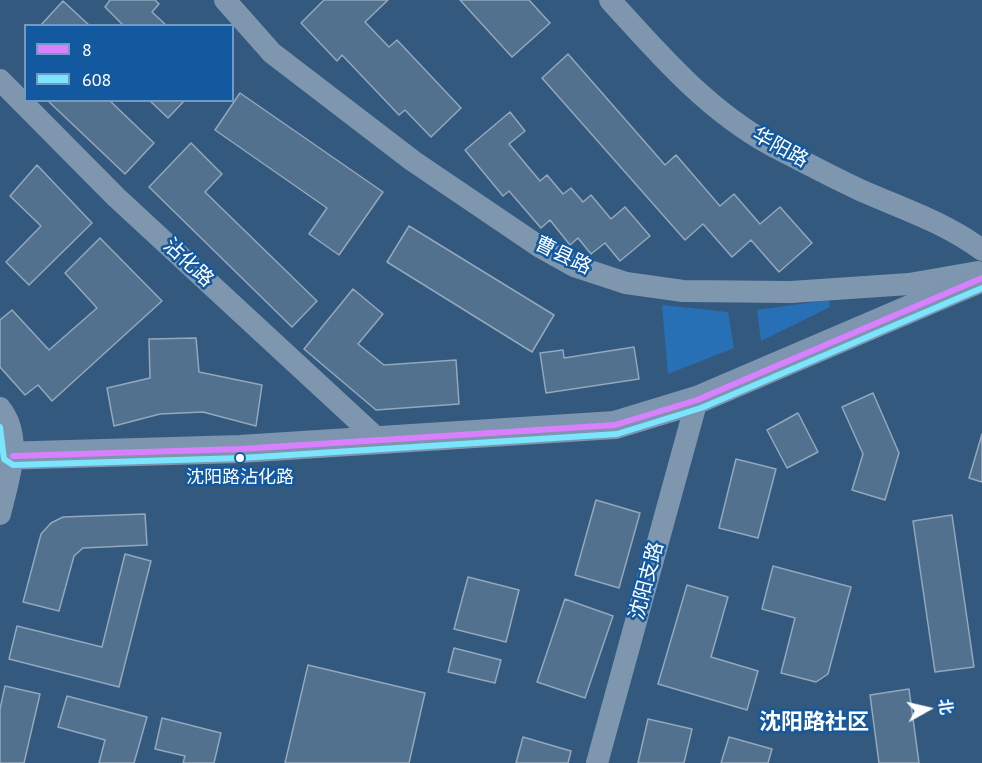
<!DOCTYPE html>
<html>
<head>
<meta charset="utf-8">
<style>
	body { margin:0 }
	#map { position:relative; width:982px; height:763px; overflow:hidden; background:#33597f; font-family:"PT Sans","Noto Sans SC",sans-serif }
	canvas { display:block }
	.legend { position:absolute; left:24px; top:24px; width:210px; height:78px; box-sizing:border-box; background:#13599f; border:2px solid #719bc5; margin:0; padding:8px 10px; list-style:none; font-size:18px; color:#fff }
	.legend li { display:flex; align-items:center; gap:12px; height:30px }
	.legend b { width:30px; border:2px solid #719bc5 }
	.north { position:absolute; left:898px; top:679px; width:60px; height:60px; -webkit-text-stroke:4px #13599f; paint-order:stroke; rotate:82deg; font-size:16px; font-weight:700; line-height:24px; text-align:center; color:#fff }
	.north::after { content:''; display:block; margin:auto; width:21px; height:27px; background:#fff; clip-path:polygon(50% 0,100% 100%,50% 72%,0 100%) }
</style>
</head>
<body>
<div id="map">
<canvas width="982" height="763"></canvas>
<ul class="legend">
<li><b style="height:8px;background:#d880ff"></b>8</li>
<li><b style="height:8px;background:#7ae5fd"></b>608</li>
</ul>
<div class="north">北</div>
</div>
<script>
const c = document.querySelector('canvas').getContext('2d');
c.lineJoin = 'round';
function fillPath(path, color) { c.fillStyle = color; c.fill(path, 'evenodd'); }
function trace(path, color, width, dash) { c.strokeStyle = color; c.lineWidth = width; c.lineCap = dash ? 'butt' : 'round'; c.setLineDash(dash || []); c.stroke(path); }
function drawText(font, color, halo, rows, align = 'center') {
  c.font = font + ' "PT Sans","Noto Sans SC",sans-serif'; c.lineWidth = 5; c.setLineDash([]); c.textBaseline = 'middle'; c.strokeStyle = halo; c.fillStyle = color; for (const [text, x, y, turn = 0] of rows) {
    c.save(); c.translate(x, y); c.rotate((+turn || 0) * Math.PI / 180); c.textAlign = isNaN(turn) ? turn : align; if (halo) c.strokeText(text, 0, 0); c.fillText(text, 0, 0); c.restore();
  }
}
const green = new Path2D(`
	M829,300L830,307L761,341L757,310Z
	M662,305L728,312L734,348L668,374Z`);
const building = new Path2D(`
	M110,0H155L159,4L152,12L167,26H124L105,7Z
	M324,0H388L365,22L389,47L397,40L461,108L431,137L405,110L399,115L342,55L337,61L301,23Z
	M460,0H529L550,23L512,57Z
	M63,1L90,26H40Z
	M568,54L665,165L676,155L720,206L734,194L760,224L780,207L812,243L779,272L751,240L732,257L703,224L685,240L542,78Z
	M240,93L383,192L339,255L309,234L327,208L215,130Z
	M47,100H109L154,143L125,174Z
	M149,100H185L168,118Z
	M510,112L525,131L509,144L540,181L547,175L563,194L571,188L583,202L591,195L611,219L625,207L650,236L620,261L605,243L591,254L578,238L570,245L550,220L541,228L509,191L503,196L465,150Z
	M191,143L222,174L205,192L317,301L292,327L149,187Z
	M37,165L92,223L29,285L6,262L41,226L10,196Z
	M409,226L554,315L532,352L387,262Z
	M100,238L162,301L52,401L38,385L25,395L0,367V320L12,310L49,350L97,308L65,273Z
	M353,289L383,314L358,344L384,365L456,360L459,404L376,410L304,349Z
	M196,338L199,372L262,385L256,426L203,412L160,414L114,426L107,388L150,378L149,339Z
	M634,347L639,379L546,393L540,353L563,350L564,358Z
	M873,393L899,453L885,500L852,490L863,454L842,407Z
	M798,413L818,452L787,468L767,430Z
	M982,434V482L969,478Z
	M736,459L776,469L758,538L719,528Z
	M596,500L640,513L619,588L575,575Z
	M145,514L147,545L83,548L74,556L59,611L23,602L41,534L51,523L63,517Z
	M952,515L974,667L935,672L913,521Z
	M125,554L151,561L119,687L9,659L17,626L102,647Z
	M773,566L851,587L828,674L816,682L781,673L795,618L762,609Z
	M468,577L519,590L506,642L454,629Z
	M687,585L728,597L711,657L758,671L747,710L658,684Z
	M565,599L613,616L585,698L537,682Z
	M454,648L501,660L495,683L448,672Z
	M308,665L425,693L409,763H285Z
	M5,686L40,694L24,763H0V709Z
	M909,689L919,763H879L870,695Z
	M67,696L147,717L134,763H99L105,740L58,727Z
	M162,718L221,733L214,763H183L185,756L155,749Z
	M648,719L692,729L684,763H638Z
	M523,737L571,751L568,763H516Z
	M729,737L772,749L768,763H721Z`);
const minor = new Path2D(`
	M225,0L272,53L413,161L540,247L574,266L626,283L683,291L791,292L909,284L978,272
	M610,0C659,54 706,109 771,145C800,160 830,176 860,190C903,209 944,222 982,250
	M0,80L116,197L381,442
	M0,408C24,438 8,480 0,514
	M597,763L697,400`);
const major = new Path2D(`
	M0,456L240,449L615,425L697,400L982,278`);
const bus1 = new Path2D(`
	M13,456L240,449L615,425L697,400L982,278`);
const bus2 = new Path2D(`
	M0,427L4,459L13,465L241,458L617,434L701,408L982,288`);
const markers = [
	[240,458,5,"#fff"]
];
const busNames = [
	["沈阳路沾化路",240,478]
];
const streetNames = [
	["华阳路",780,148,29],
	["曹县路",563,256,26],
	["沾化路",188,263,43],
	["沈阳支路",647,581,-75]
];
const quarterNames = [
	["沈阳路社区",814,723]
];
fillPath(green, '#2870b5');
fillPath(building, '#52718e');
trace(building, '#93a8bd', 1.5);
trace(minor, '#7e97af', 22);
trace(major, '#7d95ae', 28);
trace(bus1, '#d880ff', 6);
trace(bus2, '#7ae5fd', 6);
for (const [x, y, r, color] of markers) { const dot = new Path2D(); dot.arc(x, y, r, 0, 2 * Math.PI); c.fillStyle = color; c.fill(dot); trace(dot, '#13599f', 2); }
drawText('18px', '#fff', '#13599f', busNames);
drawText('20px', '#fff', '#13599f', streetNames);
drawText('bold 22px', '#fff', '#13599f', quarterNames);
</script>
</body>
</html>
